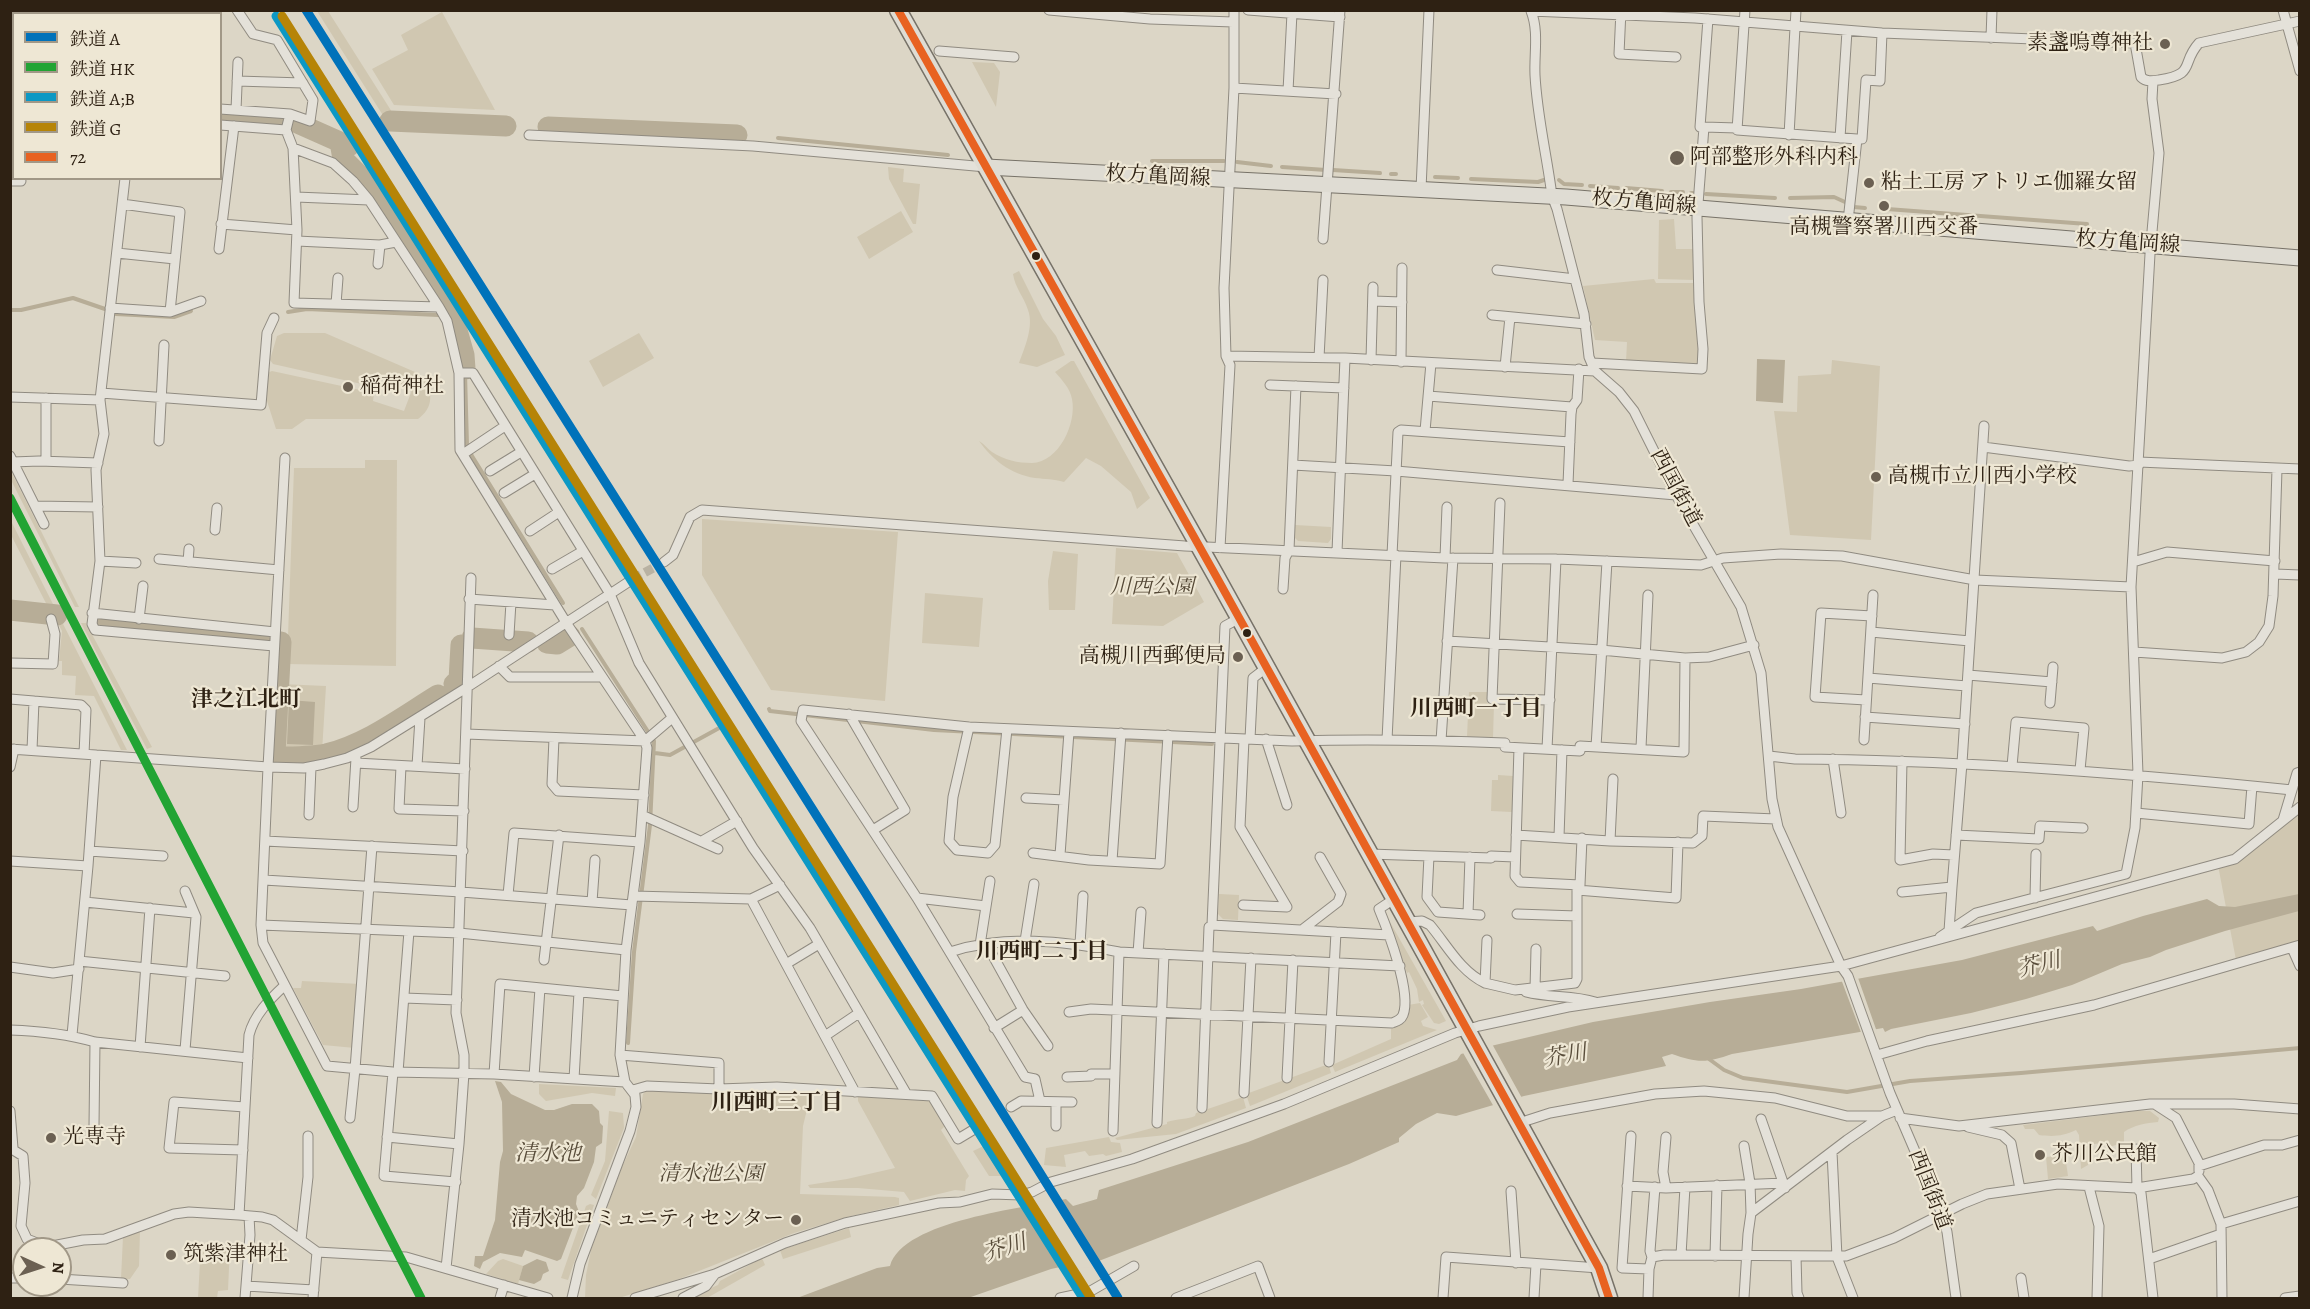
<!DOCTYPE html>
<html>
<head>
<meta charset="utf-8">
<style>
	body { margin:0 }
	#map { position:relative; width:2310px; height:1309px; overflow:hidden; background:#dcd6c6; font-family:Alegreya,"Noto Serif JP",serif }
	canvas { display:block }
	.frame { position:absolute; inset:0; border:12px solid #2e2113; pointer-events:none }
	.legend { position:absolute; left:12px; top:12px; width:210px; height:168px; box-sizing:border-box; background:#eee7d4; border:2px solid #a19887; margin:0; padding:8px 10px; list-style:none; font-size:18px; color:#2e2113 }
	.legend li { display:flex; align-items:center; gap:12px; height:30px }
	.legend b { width:30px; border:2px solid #a19887 }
	.north { position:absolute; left:12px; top:1237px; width:60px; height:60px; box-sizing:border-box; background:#eee7d4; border:2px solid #a19887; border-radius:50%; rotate:93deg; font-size:16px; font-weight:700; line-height:24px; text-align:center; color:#2e2113 }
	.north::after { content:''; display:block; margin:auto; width:21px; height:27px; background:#6b6052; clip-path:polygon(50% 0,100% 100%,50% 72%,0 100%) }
</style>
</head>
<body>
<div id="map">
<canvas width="2310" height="1309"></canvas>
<div class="frame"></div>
<ul class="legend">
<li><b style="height:8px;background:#0072ba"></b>鉄道 A</li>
<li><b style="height:8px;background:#22a434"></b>鉄道 HK</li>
<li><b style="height:8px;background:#0c98c4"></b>鉄道 A;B</li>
<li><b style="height:8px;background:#b68407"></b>鉄道 G</li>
<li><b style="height:8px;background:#e86221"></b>72</li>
</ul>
<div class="north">N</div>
</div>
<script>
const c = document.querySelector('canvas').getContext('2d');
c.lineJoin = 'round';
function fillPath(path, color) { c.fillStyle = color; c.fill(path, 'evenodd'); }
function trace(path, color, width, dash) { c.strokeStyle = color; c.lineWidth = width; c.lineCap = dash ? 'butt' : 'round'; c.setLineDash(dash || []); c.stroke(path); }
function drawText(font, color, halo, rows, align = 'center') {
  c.font = font + ' Alegreya,"Noto Serif JP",serif'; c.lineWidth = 4.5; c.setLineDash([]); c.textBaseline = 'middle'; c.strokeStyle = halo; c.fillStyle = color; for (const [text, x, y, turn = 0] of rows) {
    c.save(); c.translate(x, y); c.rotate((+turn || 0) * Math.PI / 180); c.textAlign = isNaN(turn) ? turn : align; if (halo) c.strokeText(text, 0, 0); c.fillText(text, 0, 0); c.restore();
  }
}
const green = new Path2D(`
	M317,11H328L392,112L384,117Z
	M442,12L495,110L394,105L372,69L408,50L401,35Z
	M972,62L994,63L1000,72L996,107Z
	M888,167L904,169L903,182L920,184L916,224H913L889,179Z
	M901,211L913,232L869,259L857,237Z
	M1674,219L1676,249H1694L1695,280L1658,279L1659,220Z
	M1019,271L1043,319L1056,336L1065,355L1037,367L1019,363C1025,347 1034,326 1028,310C1024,297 1015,288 1013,274Z
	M1654,279L1656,283H1694L1699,365L1626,362L1627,342L1595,340L1583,286Z
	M284,333H325L415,372L427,379C432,396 433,408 418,419H306L292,429H276L265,395L267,373L272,371L374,393L373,401L404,411L412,390L380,378L375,387L273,364L270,360L277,336Z
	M639,333L654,358L603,387L589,361Z
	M1832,360L1880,366L1871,540L1790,535L1774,411L1797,412L1798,376L1831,374Z
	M1071,361H1074L1150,498L1137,509L1131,492L1101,466L1086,458L1064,482C1054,479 1045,479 1035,478C1010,474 993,460 979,441C983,443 987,448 992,452C1004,460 1018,463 1032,463C1059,462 1077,423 1072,399C1070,388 1062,380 1055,372Z
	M365,460H397L396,666L287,664L294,468H365Z
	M10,471H11L79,607H75L11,480Z
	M702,519L898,532L885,701L771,690L702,575Z
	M11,521L57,612L50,611L11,535Z
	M1295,525L1331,527V539L1328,543L1298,541L1294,537Z
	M1116,548L1177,553L1204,602L1163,626L1112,624Z
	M1053,551L1078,554L1075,610H1049L1048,581Z
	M925,593L983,598L979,647L922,643Z
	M55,618H60L127,750H121L94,696L75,695L76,676L62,675V661H59L62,631Z
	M81,623H86L152,747L147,749Z
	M280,684L326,686L322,752L304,754L277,753Z
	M1469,692H1487V703L1494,704L1493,738L1467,737Z
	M1498,775L1513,776L1512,812L1491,811L1492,780H1498Z
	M2299,803V941L2236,960L2217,860L2235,856Z
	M1219,894L1239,895L1238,920L1223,919L1218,914Z
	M1390,922L1446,1021L1439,1024L1434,1023L1422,1005L1424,1004L1423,1000L1419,1002L1417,989L1409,972L1407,973L1388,923Z
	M302,981L360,984L355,1048L323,1045L293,988H301Z
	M1420,1003L1428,1017L1421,1021L1423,1026L1437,1030L1335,1072L1332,1065L1391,1039V1029L1400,1023L1408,1005Z
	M1323,1066H1329L1331,1073L1250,1106L1246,1094Z
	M539,1084L616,1088L615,1096L592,1093L546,1101L539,1094Z
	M647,1090L807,1092L810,1097L803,1126L800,1194L895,1197L899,1198V1205L847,1217L794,1233L679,1279L619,1298H585L586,1275L591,1250L622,1167L636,1137L643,1094Z
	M858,1096L929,1099L945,1126L941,1130L969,1176L966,1180L965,1191L955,1190L910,1201L904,1192L858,1188H810L808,1185L847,1179L895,1168L858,1101Z
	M1243,1097L1246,1108L1176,1134L1117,1140L1115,1138L1167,1124V1122C1176,1119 1189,1119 1195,1116L1196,1113Z
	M609,1111L623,1113L624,1128L596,1199L591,1195L605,1161Z
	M2136,1111H2150L2159,1118L2158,1122C2146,1123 2134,1125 2124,1132V1142L2110,1147L2101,1143L2088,1145V1165L2081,1169L2079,1135L2076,1130C2063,1136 2054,1137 2039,1135L2034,1129H2025L2023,1125Z
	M1109,1137L1111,1142L1120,1143L1122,1152L1106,1156L1103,1154L1089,1156L1085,1151L1064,1155L1066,1167L1044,1165L1046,1148Z
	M990,1143L1014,1183L1001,1176H989L973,1151Z
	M2065,1155L2068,1176L2048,1179L2046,1157Z
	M590,1204L594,1205L568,1280L561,1278L586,1206Z
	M849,1228L851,1237L848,1238L783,1259L780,1250Z
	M140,1230L139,1266L130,1279H121L123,1237Z
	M201,1243H221V1245L230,1246L228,1290L218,1291L217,1298H198Z
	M762,1258L765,1265L707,1298H688L718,1285L720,1281Z
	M503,1259L523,1266L518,1284L486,1274L498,1261Z`);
const water = new Path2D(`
	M1757,359L1785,360L1783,403L1756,401Z
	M289,700L315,702L313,745L287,744Z
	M2299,894V911L2225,931L2166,950L2150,957L2122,964L2072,985L2026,999L1971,1013L1891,1029L1885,1032L1883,1028L1732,1054C1707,1063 1697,1063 1672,1054L1662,1057L1666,1066L1524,1096L1456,1116L1437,1113L1416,1124L1399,1138V1142L1349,1164L1091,1264H1074L1051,1269L968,1298H797L877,1268L890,1266C903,1220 1026,1208 1066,1199L1073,1206L1097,1199L1099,1190L1248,1142L1457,1060L1461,1054L1495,1045L1593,1022L1710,1002L1801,989L1962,960L2093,926L2097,931L2143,916L2207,899L2219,906L2235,907Z
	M495,1081L501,1082L511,1094L545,1110H554L572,1104H592L599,1111L600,1123L603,1126L602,1143L596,1147L594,1162L584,1188L577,1196L576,1204L579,1212L561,1259L557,1261L525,1250L522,1257L500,1253L483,1262L480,1269L474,1266L475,1256H483L495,1220L500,1162L503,1151L502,1102Z
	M537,1259L546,1262L549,1271L543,1274L541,1280L534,1284L519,1280L523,1266Z`);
const pier = new Path2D(`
	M1857,975L1877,1032L1862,1035L1841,979Z
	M1491,1042L1523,1100L1494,1107L1462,1051Z
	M1059,1198L1100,1263L1091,1267L1070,1268L1030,1204Z`);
const stream = new Path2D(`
	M778,138L948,155
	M1152,161H1224
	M1237,162L1271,166
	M1282,167L1326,170
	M1333,170L1380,173
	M1391,174H1396
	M1435,177L1458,178
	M1471,179L1538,182L1544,180
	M1559,180L1564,184L1582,185
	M1590,186L1618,188
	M1626,188L1662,191
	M1671,192H1683
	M1691,193H1693
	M1706,194L1775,198
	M1790,198L1834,197L1845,202
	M1854,207L1865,208
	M1887,209L2087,224
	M10,310H21L73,298L105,309
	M288,312L307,309L438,315
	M116,314L174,317L191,311
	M465,373L467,445L472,456L563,603
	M582,629L654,741L650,825L634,952L628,1043
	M769,709L770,711L934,730L1212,744
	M655,753L670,755L721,727
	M1709,1059L1724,1070L1743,1078L1847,1092L1910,1081L2021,1073L2300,1048`);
const river = new Path2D(`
	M220,115L295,122L349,146
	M390,121L506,126
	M548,127L737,135
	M340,142L343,159L369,185L453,316L464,355L465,369
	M10,610L57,615
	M99,622L175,628
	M192,630L269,637
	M472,638L528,642
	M281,642L275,753L279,757C294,757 310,757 326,754C367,744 402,717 438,695
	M547,643L557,644L570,636
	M454,684L459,680L461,645`);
const streetTunnel = new Path2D(`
	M633,579L664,562`);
const street = new Path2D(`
	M115,10L116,14
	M191,10L195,12
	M1049,10L1150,19L1233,22
	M1248,10L1340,17
	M1621,10L1619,54L1676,57
	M1745,10L1737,130L1857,139L1848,221
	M2283,10L2300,71
	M10,33H14
	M1991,38L1992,10
	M939,51L1014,57
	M237,81L303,83
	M1234,88L1336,94
	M1288,91L1292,13
	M220,109L290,114L310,121L313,100L277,40L253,34L237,10
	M236,110L238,62
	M13,112V98
	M290,114L286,130L293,148L297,230L294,303L439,307
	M220,125L286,130
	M1704,127L1737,128
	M529,135L753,146L986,167
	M1789,135L1796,10
	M1840,138L1847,31
	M1857,139H1862L1866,80L1880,81L1882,33
	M293,148L333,163L353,181L369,200L439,307L447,321L459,373L460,450L567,624L645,741L647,748L640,842L626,950L620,1055L625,1082L635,1095L636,1107L630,1131L580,1264L572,1298
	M125,178L100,400L104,434L96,470L100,561L92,624L95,630L274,646
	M10,181H21
	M1421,189L1429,10
	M296,197L369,200
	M122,204L180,212L170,312
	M221,224L297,230
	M1323,239L1340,10
	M297,241L380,245L396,242
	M219,249L234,126
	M117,253L175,259
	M378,264L380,245
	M1497,270L1575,279
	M1373,301L1402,302
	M336,304L338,278
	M110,308L170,312L201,301
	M1492,315L1586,324
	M1226,356L1345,358L1595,371
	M1319,358L1323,280
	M1371,360L1373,287
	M1401,362L1402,268
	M1592,363L1702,369L1703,349L1699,302L1697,217L1704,127H1700L1708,19
	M1505,367L1510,317
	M459,373H473L610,594L639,663L753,848L810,928L906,1093
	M1270,385L1344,388
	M101,393L261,405L267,333L274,318
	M1428,396L1572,407
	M10,397L100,400
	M46,398V461
	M1425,431L1431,363
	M159,441L164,345
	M1983,447L2129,466L2139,465
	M463,454L505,426
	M10,456L44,524
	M285,458L268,767L261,925L263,943L327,1066L393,1072L494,1074L625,1082
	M13,462L39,461L98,463
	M2139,462L2300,469
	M1293,465L1396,471L1676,495
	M490,471L521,452
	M1568,484L1571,414L1572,407L1577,400L1579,369
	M504,493L535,474
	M1500,503L1492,699L1550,700
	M35,506L98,507
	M215,530L217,508
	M530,531L559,512
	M1220,548L1230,365L1226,356L1224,288L1234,88V10
	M1337,552L1345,358
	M1392,555L1398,432L1401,430L1570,442
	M1445,558L1447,507
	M159,559L279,570
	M100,561L136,563
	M188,562L189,549
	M664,562L673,555L690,517L702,510L1185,546L1445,558L1556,559L1701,565L1723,558L1781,554L1842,556L1975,580L2131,587
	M2133,562L2167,552L2275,561
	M552,569L583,551
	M2275,574L2300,575
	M1283,589L1285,558L1289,550L1296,386
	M469,599L555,605
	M92,613L275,632
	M139,619L143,586
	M1871,632L1970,641
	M509,635L511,602
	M1447,641L1601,650L1685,658L1709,657L1754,645
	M2134,652L2222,658L2246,652L2259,642L2269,626L2273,596L2277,469
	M10,663L53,664L55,634L51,619
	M499,666L510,677H602
	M1968,675L2052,682
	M1868,678L1967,686
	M10,699L81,705L86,710L84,754
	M1866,700L1815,697L1821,613L1872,616
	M2050,703L2053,667
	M849,714L905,810L873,830
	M1865,717L1965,724
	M969,727L953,797L949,841L957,850L988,853L995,845L1007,729
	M466,734L645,741L672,718
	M554,738L552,784L558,791L644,795
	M1250,739L1253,678L1266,668
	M1266,739L1287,805
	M1387,740L1396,555
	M1864,740L1873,595
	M1441,741L1453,558
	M1596,747L1607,561
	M1519,748L1515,876L1520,882L1580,885
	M1641,748L1648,595
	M10,749L268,767L304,768L324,764L347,758L371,747L466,688L633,579
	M1547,749L1556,559
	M32,750L34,701
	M1769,756L1795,759C1962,760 2127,773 2292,790L2283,820
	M1833,759L1841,813
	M1902,761L1900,860L1933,854L1954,855
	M356,763L465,769
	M401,766L399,809L464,811
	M417,766L420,718
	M2012,766L2016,722L2084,728L2080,770
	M10,767L14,749
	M2292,790L2297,773L2300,772
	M1026,798L1064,800
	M353,807L356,758
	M2136,813L2249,824L2252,786
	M309,815L311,767
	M642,815L718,849
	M1516,835L1610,841L1693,843L1702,836L1703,816L1776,819
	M1956,835L2039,839L2040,826L2083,828
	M1559,837L1562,750
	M265,841L463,851
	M702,841L737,821
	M1610,841L1613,779
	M89,851L163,856
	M1033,853L1089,860L1160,864L1168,735
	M1369,854L1491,858V856L1515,857
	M1060,855L1069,732
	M1429,856L1427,897L1438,912L1480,915
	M10,861L88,866L72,1035
	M1112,861L1121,733
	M88,866L96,755
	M264,880L461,892L632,905
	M1577,890L1676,898L1678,842
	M185,891L196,917L185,1050
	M1902,892L1952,887L1962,763L1984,426
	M508,895L514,833L640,842
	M633,896L751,899L855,1092
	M917,898L986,906
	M2035,898L2036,854
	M751,899L780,885
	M85,902L194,913
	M592,902L595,860
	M1243,905L1287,907L1240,827L1244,739
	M1468,914L1470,857
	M1517,914L1577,916
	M1407,922L1422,921L1430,925C1447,945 1460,971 1485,983
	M261,925L459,933L626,950
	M1212,925L1225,626L1238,619
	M1303,929L1338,902L1341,894L1320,857
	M1949,931L1952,887
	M1940,937L1976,913L2126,874L2135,828L2138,774L2131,587L2150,254L2159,153L2152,99L2153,81
	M1487,940L1485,983L1515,990L1575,983L1577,979V890L1580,885L1582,838
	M1025,941L1034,884
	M1080,944L1083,896
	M980,945L990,881
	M987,945L1023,1010L1048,1046
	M2292,948L2300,966
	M950,952C1004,934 1064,941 1119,952L1113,1131
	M1119,952L1400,966
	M1138,953L1141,912
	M544,960L559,835
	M79,961L225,976
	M786,964L819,944
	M10,967L53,973L79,969
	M284,986C270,999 254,1015 249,1035L239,1215L262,1217L273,1220L317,1252L406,1257L548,1298
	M1535,989L1536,949
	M1526,992C1549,998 1573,995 1595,1002
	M404,998L457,1000
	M1069,1012L1091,1009L1392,1023C1397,1021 1401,1020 1403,1015C1412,993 1388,931 1379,909L1394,899
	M994,1028L1023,1010
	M10,1030C40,1031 67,1034 95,1042L248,1058
	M825,1036L859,1013
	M140,1047L150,908
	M620,1055L719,1063V1089
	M1877,1055L1927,1041L2094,1005L2300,945
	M1329,1062L1336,932
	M393,1072L384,1176L456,1182
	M398,1072L409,931
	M494,1074L500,984L623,996
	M534,1077L540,988
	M1067,1077L1091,1076V1074H1115
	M1287,1078L1293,960
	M574,1079L579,992
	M633,1090L647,1086L719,1089L777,1087L932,1096L958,1139L973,1130
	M1244,1093L1251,958
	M1040,1101L1035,1079L1025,1077L917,898L801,721L803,710L969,727L1292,741C1363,739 1434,740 1505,743V747L1580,751V746L1684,752L1685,658
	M1056,1102V1126
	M2156,1105L2176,1118L2199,1163V1171
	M1011,1107L1021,1101L1072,1102
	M1202,1108L1209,927L1212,925L1389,935
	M10,1111L13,1148
	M350,1118L355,1069L372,846
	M1900,1118L1959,1126L2150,1104H2234L2300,1109
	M1761,1119L1785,1188
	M1157,1123L1164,954
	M1519,1123L1550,1113L1655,1094L1704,1091L1775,1098L1847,1116H1882L1897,1110
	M94,1126L95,1042
	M1968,1127L2002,1135L2011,1143L2020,1189
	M1631,1136L1622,1268L1649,1269
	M387,1137L459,1144
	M1744,1146L1750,1183L1751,1213
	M10,1148L23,1156L25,1183L21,1226L27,1239L47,1247L83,1240L105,1239L174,1214L189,1212L239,1215
	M2136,1149L2137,1188L2193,1179L2198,1176L2208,1190L2221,1224L2222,1298
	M243,1150L169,1148L174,1102L245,1107
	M1832,1152L1837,1257L1853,1298
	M2199,1166L2264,1145H2282L2300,1140
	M1627,1186L1666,1188L1784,1183
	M2089,1187L2099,1226L2097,1298
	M1666,1188L1663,1172L1666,1137
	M1511,1191L1516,1263
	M2221,1224L2300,1201
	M301,1240L308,1177V1136
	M1681,1255L1685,1187
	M1715,1256L1717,1185
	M1796,1256L1797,1293L1799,1298
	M1652,1257L1650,1251L1655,1187
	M2149,1259L2221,1234
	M446,1268L459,1144L464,1073V1055L456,1013L471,578
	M10,1278H24
	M2021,1278L2024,1298
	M60,1279L123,1283
	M246,1286L314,1290
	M245,1298L250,1235L249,1216
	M313,1298L317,1252
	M500,1298L504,1285
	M635,1298L715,1274L785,1243L845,1223L939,1203L960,1202L992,1194L1021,1195L1032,1192L1051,1182L1132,1159L1284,1104L1455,1033L1479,1026L1568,1007L1841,966L2235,859L2300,807
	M683,1298L706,1286L715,1274
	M1060,1298L1074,1295L1082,1296L1134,1266
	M1176,1298L1258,1266L1270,1298
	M1443,1298L1446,1257L1599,1268
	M1534,1298L1536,1264
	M1648,1298L1649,1269L1652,1257L1664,1255L1846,1256L1894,1238L1962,1204L1987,1194L2058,1184L2137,1188L2141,1193L2153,1298
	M1744,1298L1748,1234L1751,1213L1847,1140L1882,1116
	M1956,1298L1947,1232L1942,1214L1890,1093L1848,976L1841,966L1778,827L1772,799L1761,673L1741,607L1676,495L1634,411L1619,392L1595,371L1589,357L1584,314L1557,209L1552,196C1547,156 1537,116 1535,75C1534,54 1539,31 1531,11L1695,18L1882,33L2135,43L2141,77C2146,82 2152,81 2159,80C2197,74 2180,64 2199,43L2300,21
	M2285,1298L2300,1296`);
const primary = new Path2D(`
	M986,167L1566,197L2300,258`);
const highway = new Path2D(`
	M898,10L1216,576L1599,1268L1609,1298`);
const bus1 = new Path2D(`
	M898,10L1216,576L1599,1268L1609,1298`);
const rail1 = new Path2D(`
	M306,10L863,889L1118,1298`);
const rail2 = new Path2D(`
	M10,498L421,1298`);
const rail3 = new Path2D(`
	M276,16L1083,1298`);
const rail4 = new Path2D(`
	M282,16L1091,1298`);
const markers = [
	[2165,44,6,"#6b6052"],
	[1677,158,8,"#6b6052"],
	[1869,183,6,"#6b6052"],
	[1884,206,6,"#6b6052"],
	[1036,256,5,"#2e2113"],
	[348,387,6,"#6b6052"],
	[1876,477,6,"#6b6052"],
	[1247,633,5,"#2e2113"],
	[1238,657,6,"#6b6052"],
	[51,1138,6,"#6b6052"],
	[2040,1155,6,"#6b6052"],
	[796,1220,6,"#6b6052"],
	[171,1255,6,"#6b6052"]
];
const poiNames = [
	["素盞嗚尊神社",2153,44,"right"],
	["阿部整形外科内科",1690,158],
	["粘土工房 アトリエ伽羅女留",1881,183],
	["高槻警察署川西交番",1884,228,"center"],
	["稲荷神社",360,387],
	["高槻市立川西小学校",1888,477],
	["高槻川西郵便局",1226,657,"right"],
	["光専寺",63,1138],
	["芥川公民館",2052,1155],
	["清水池コミュニティセンター",784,1220,"right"],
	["筑紫津神社",183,1255]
];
const streetNames = [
	["枚方亀岡線",1158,177,3],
	["枚方亀岡線",1644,203,5],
	["枚方亀岡線",2128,243,4],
	["西国街道",1675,488,62],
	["西国街道",1929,1190,69]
];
const parkNames = [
	["川西公園",1152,588],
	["清水池公園",711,1175]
];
const neighbourhoodNames = [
	["津之江北町",246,701],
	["川西町一丁目",1476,710],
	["川西町二丁目",1042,953],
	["川西町三丁目",777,1104]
];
const waterNames = [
	["芥川",2039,966,-14],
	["芥川",1565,1057,-10],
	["清水池",548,1155],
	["芥川",1005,1249,-18]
];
fillPath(green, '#d0c7b1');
fillPath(water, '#b7ad97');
fillPath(pier, '#dcd6c6');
trace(stream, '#b7ad97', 4);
trace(river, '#b7ad97', 21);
trace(streetTunnel, '#b9b2a2', 9, [9, 4.5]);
trace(street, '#908b81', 11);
trace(primary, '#777268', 17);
trace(highway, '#777268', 19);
trace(street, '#e4e1d9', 9);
trace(primary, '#dfdcd3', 15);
trace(highway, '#dfdcd3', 16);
trace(bus1, '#e86221', 8);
trace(rail1, '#0072ba', 9);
trace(rail2, '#22a434', 9);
trace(rail3, '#0c98c4', 9);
trace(rail4, '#b68407', 9);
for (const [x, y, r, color] of markers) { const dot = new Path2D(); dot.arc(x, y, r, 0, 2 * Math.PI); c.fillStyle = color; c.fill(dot); trace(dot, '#eee7d4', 2); }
drawText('21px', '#2e2113', '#eee7d4', poiNames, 'left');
drawText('21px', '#2e2113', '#eee7d4', streetNames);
drawText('italic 21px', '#544836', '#eee7d4', parkNames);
drawText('bold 22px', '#2e2113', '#eee7d4', neighbourhoodNames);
drawText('italic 22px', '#584c3a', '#eee7d4', waterNames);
</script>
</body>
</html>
